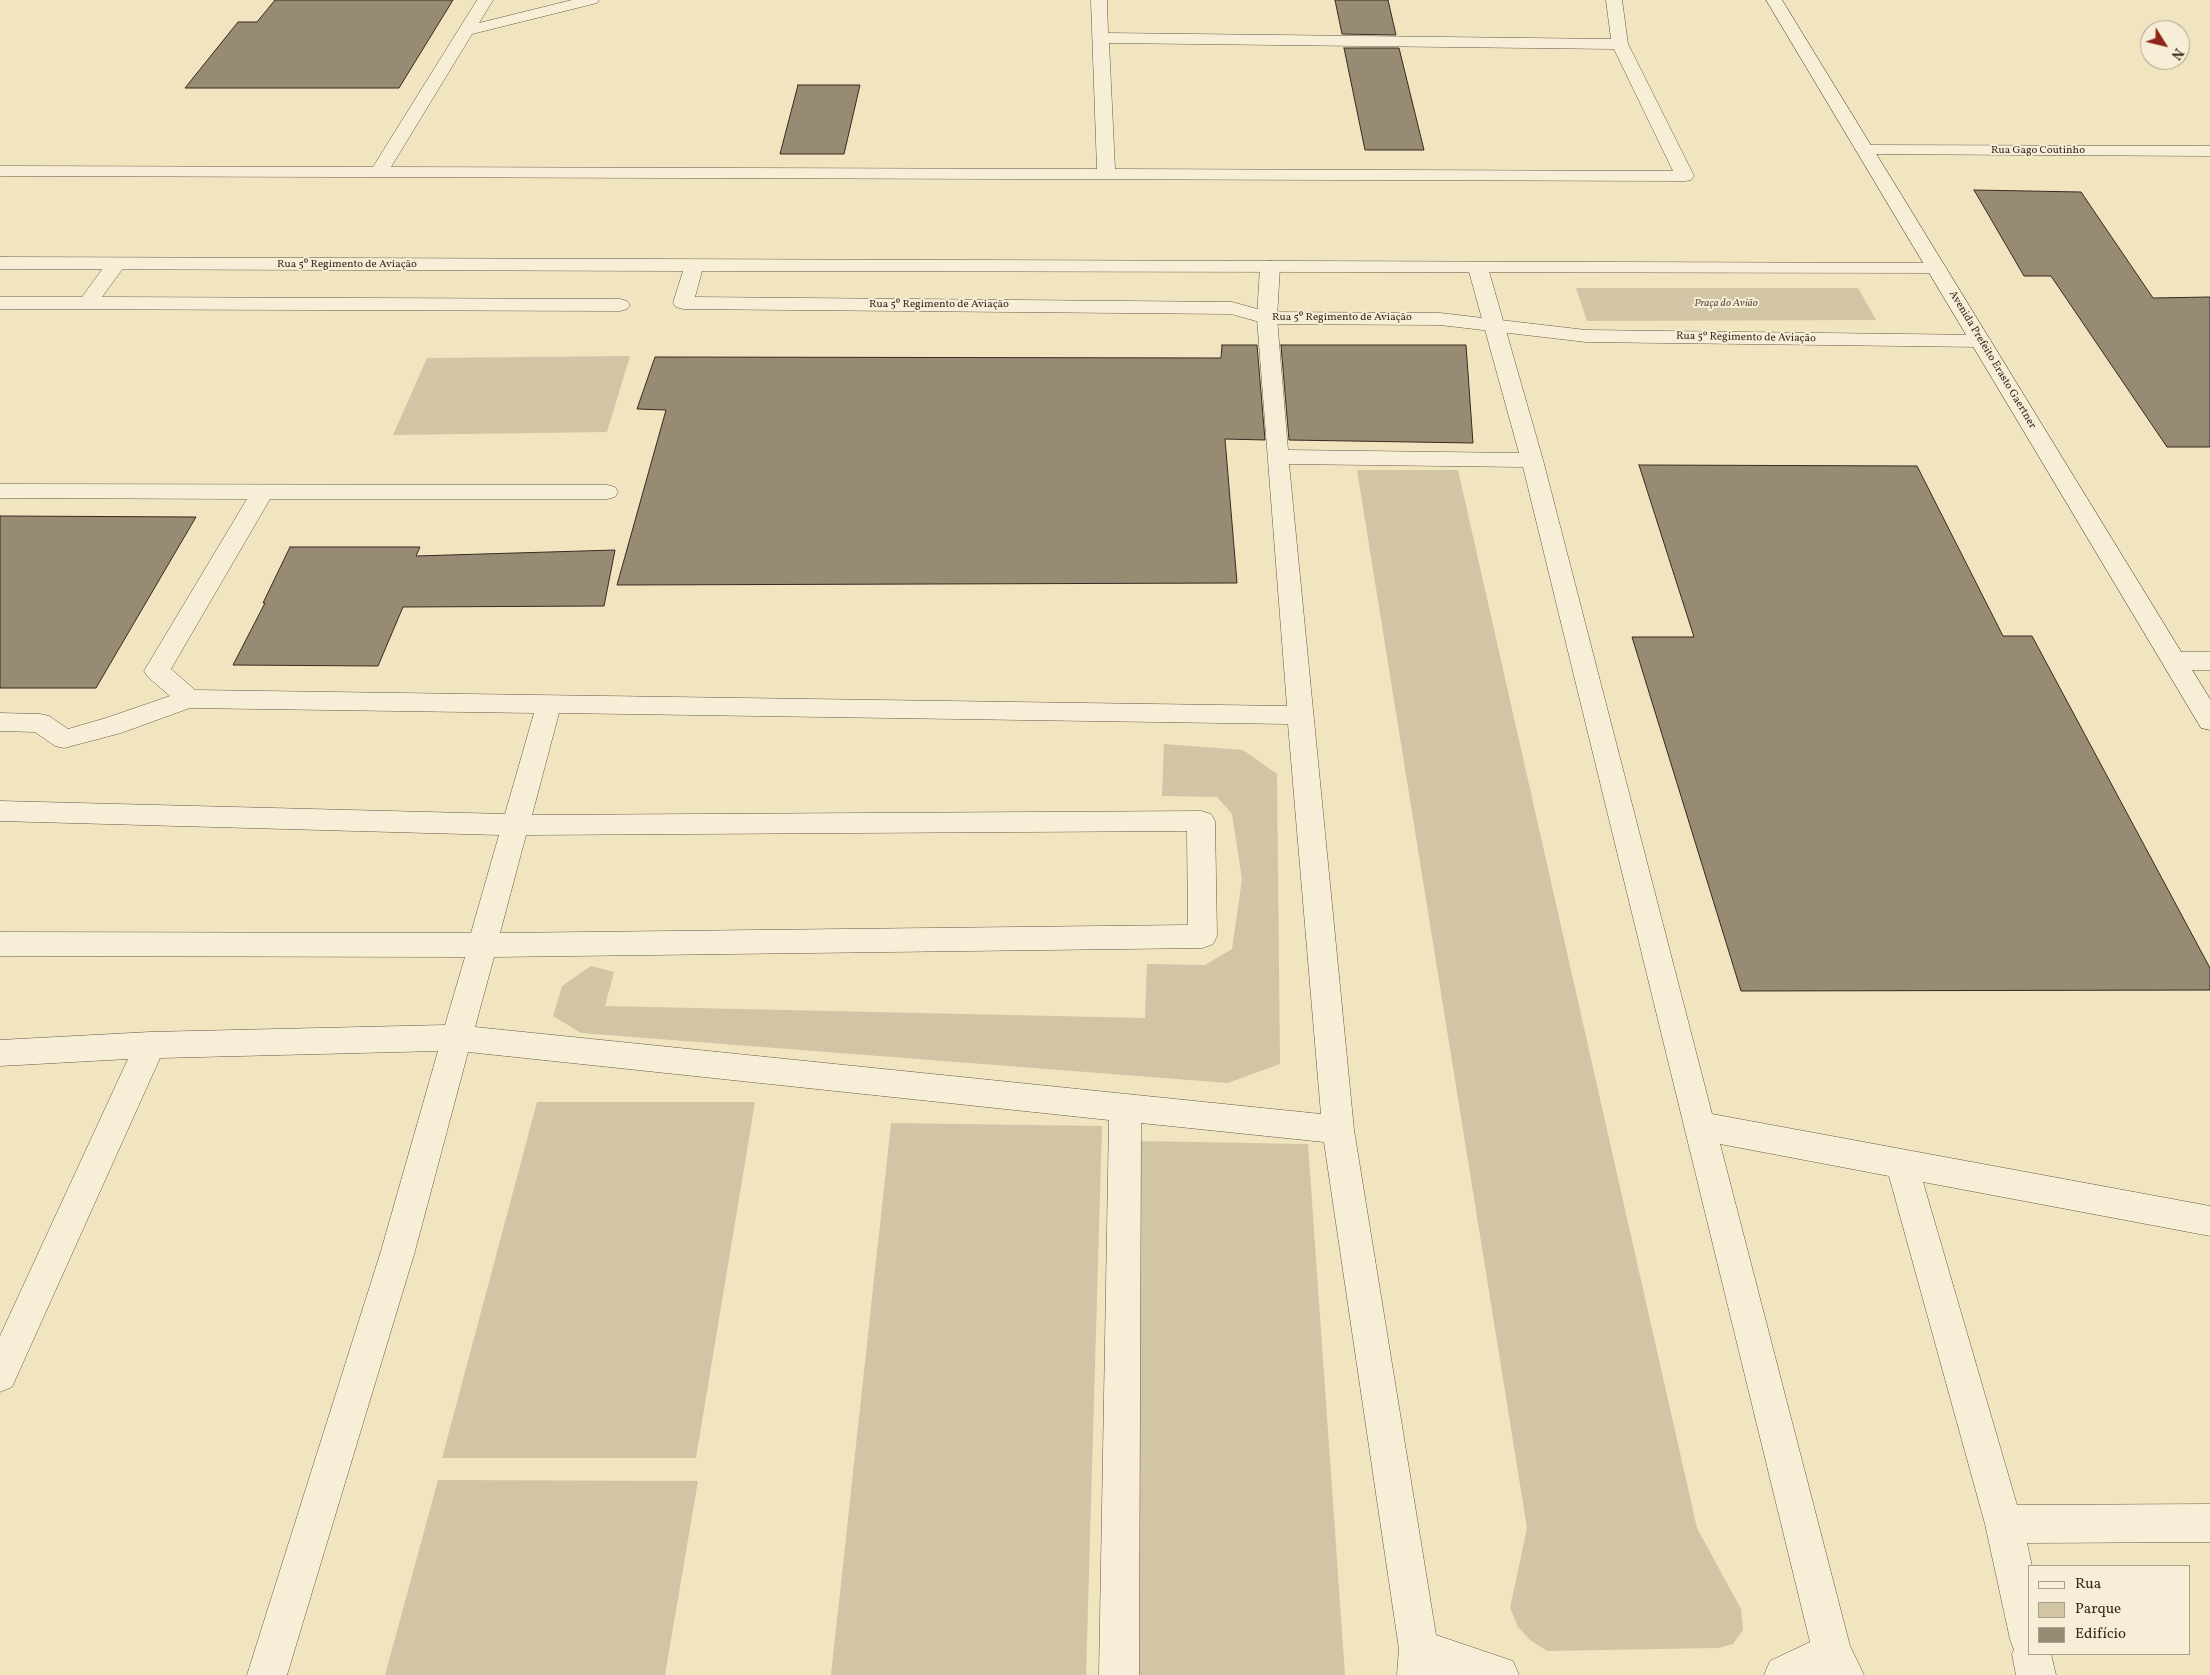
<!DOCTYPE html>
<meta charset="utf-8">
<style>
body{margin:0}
#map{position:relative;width:2210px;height:1675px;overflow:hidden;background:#f1e5c0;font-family:Vollkorn,serif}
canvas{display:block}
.legend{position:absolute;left:2028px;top:1565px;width:162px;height:90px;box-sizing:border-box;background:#f6eed6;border:1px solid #aa9f8e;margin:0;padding:6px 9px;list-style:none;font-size:15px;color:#382922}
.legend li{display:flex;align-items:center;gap:10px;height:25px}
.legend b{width:25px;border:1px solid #aa9f8e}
.north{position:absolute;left:2140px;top:20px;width:50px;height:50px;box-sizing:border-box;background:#f6eed6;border:1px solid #aa9f8e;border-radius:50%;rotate:126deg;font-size:14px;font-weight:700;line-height:20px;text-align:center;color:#382922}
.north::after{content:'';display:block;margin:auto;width:18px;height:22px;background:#8f2418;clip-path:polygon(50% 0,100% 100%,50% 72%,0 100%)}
</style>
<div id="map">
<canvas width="2210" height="1675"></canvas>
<ul class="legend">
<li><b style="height:6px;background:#f6eed6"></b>Rua</li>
<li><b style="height:14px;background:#d2c5a5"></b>Parque</li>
<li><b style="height:14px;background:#988b74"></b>Edifício</li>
</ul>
<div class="north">N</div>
</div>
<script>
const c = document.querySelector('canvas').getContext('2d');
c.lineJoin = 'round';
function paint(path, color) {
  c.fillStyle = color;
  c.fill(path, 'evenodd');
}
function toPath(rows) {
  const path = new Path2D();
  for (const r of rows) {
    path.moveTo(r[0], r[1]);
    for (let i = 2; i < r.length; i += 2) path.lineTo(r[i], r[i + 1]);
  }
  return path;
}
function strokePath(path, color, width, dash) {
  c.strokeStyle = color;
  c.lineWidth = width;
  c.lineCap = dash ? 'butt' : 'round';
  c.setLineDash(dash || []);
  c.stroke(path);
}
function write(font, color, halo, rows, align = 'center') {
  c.font = font + ' Vollkorn,serif';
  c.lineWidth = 4;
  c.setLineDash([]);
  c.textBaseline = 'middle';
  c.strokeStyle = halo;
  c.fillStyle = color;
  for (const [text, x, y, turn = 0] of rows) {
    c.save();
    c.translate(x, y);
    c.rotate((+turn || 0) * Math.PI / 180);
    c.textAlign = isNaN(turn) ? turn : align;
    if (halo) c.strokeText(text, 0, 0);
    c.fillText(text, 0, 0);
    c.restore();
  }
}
paint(toPath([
 [1576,288,1858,288,1876,320,1587,321],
 [630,356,607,432,393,435,427,358],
 [1458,470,1697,1528,1741,1609,1743,1630,1733,1644,1718,1648,1547,1651,1530,1640,1518,1627,1510,1608,1527,1528,1357,470],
 [1164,744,1243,750,1277,774,1280,1064,1228,1083,581,1033,553,1016,562,986,591,966,614,972,605,1006,1145,1018,1147,964,1205,965,1232,949,1242,879,1232,814,1217,797,1162,796],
 [537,1102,755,1102,696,1458,442,1458],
 [891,1123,1102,1126,1086,1675,831,1675],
 [1138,1141,1308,1144,1345,1675,1134,1675],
 [438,1480,698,1481,665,1675,385,1675]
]), '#d2c5a5');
const building = toPath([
 [275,0,453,0,399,88,185,88,238,22,257,22,275,0],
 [1335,0,1388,0,1396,35,1342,34,1335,0],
 [1344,48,1399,48,1424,150,1365,150,1344,48],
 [798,85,860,85,844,154,780,154,798,85],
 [1974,190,2081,192,2153,298,2210,297,2210,447,2167,447,2051,276,2024,276,1974,190],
 [1222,345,1257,345,1265,440,1225,439,1237,583,617,585,666,410,637,409,655,357,1221,358,1222,345],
 [1281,345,1466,345,1473,443,1289,440,1281,345],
 [1639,465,1917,466,2003,636,2032,636,2210,968,2210,990,1741,991,1632,637,1694,637,1639,465],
 [0,516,196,517,96,688,0,688,0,516],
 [290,547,420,547,416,556,615,550,604,606,403,607,378,666,233,665,265,603,263,603,290,547]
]);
paint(building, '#988b74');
strokePath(building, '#382922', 1);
const lane = toPath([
 [477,0,493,0,479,23,572,0,599,0,597,3,472,34,391,167,1097,169,1091,0,1107,0,1108,33,1611,39,1606,0,1622,0,1628,44,1694,176,1691,180,1685,181,0,176,0,166,373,167,477,0],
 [1109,43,1614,49,1673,171,1115,169,1109,43],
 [116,258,123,260,126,264,102,297,620,299,627,301,630,305,627,309,620,311,0,309,0,297,82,297,109,260,116,258],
 [1270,261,1277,263,1280,267,1277,318,1288,450,1519,453,1468,268,1471,264,1478,262,1485,264,1488,268,1543,460,1712,1114,2210,1206,2210,1236,1923,1182,2017,1505,2210,1504,2210,1542,2027,1543,2032,1566,2029,1566,2029,1654,2051,1654,2056,1675,2016,1675,2012,1654,2014,1650,2010,1639,1985,1524,1889,1176,1720,1144,1850,1646,1864,1675,1764,1675,1770,1661,1810,1642,1523,467,1289,464,1354,1130,1436,1635,1513,1661,1519,1675,1397,1675,1399,1649,1324,1142,1141,1123,1139,1675,1099,1675,1109,1120,468,1052,415,1251,287,1675,247,1675,381,1251,438,1051,160,1058,12,1387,0,1392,0,1336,128,1059,0,1066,0,1040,150,1032,445,1025,465,957,0,956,0,932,471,933,499,835,0,821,0,801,505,814,534,713,190,708,121,733,64,748,55,746,35,732,0,731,0,713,40,714,49,716,68,729,106,718,170,696,148,677,144,671,247,499,0,498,0,484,607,485,615,487,618,492,615,497,607,499,270,499,171,669,195,690,1287,706,1257,318,1260,267,1263,263,1270,261],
 [559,713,1288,724,1321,1114,475,1027,494,957,1203,948,1213,944,1217,936,1215,821,1211,814,1201,811,532,815,559,713],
 [1187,831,1188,925,500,933,526,835,1187,831]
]);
const street = toPath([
 [1865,145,2210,146,2210,156,1859,154,1856,150,1859,146,1865,145],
 [0,257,1937,263,1944,265,1947,269,1944,273,702,271,695,297,1232,302,1268,312,1440,313,1586,330,1981,335,1988,337,1991,341,1988,345,1981,347,1586,342,1440,325,1267,324,1231,314,683,309,676,307,673,303,683,271,0,269,0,257],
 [2174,652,2210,652,2210,670,2174,670,2165,667,2162,661,2165,655,2174,652]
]);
const secondary = toPath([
 [1766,0,1782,0,2210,699,2210,730,2201,728,1766,0]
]);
strokePath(lane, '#66584a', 1);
strokePath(street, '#66584a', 1);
strokePath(secondary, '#382922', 1);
paint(lane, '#f6eed6');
paint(street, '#f6eed6');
paint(secondary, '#f6eed6');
write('11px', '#382922', '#f6eed6', [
 ["Rua Gago Coutinho",2038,151],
 ["Rua 5º Regimento de Aviação",347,265],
 ["Rua 5º Regimento de Aviação",939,305],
 ["Rua 5º Regimento de Aviação",1342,318],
 ["Rua 5º Regimento de Aviação",1746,338,1],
 ["Avenida Prefeito Erasto Gaertner",1992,360,59]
]);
write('italic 11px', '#5e5043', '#f6eed6', [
 ["Praça do Avião",1726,304]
]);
</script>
